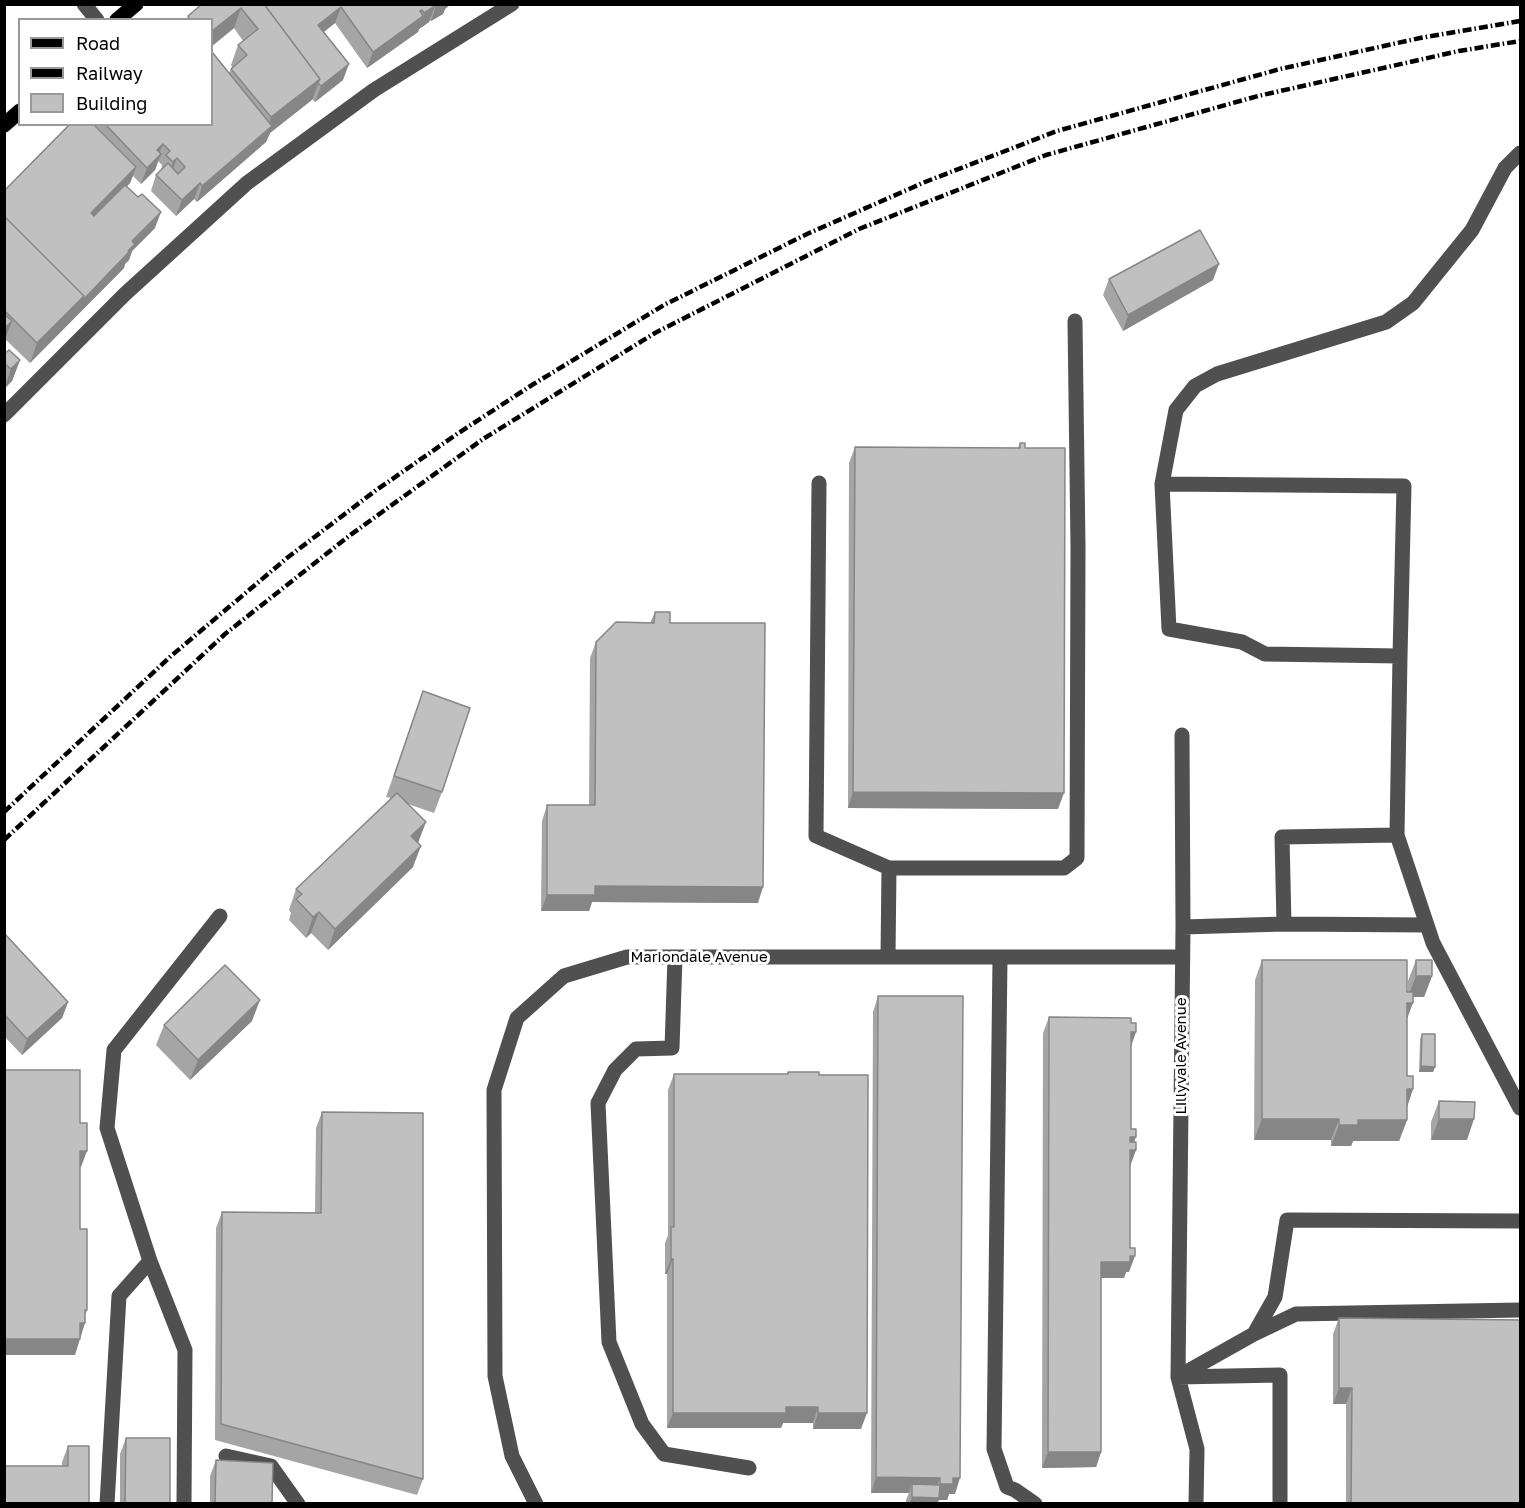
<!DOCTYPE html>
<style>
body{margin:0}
#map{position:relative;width:1525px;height:1508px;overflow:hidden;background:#fff;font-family:"Golos Text",sans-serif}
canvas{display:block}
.frame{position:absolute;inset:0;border:6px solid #000;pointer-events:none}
.legend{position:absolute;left:18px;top:18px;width:195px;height:108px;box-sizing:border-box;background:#fff;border:2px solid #999;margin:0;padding:8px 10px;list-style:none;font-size:18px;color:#000}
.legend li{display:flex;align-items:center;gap:12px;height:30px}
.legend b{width:30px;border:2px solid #999}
</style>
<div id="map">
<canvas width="1525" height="1508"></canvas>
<div class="frame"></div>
<ul class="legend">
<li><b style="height:8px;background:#000"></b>Road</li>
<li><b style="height:8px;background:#000"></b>Railway</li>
<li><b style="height:16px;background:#c0c0c0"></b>Building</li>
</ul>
</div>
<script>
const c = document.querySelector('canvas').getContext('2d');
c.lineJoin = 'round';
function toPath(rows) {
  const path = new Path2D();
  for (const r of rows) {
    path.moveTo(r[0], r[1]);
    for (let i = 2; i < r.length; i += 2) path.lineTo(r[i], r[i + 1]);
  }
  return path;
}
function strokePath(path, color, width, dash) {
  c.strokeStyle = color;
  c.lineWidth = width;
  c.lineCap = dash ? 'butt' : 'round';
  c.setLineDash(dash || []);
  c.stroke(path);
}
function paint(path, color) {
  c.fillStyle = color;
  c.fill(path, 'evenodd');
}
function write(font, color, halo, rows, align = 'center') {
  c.font = font + ' "Golos Text",sans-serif';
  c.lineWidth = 6;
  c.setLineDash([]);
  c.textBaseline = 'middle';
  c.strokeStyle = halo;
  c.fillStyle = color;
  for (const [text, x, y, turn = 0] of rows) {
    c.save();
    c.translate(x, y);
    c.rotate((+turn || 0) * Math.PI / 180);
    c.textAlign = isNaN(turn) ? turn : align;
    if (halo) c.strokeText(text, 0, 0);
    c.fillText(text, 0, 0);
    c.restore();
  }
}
const major = toPath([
 [117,20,136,4],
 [4,125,20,111]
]);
strokePath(major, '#dbdbdb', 16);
strokePath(toPath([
 [84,4,97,20],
 [4,415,125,294,247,183,374,90,512,4],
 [819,483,816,836,889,868,888,957],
 [1162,484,1404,486,1400,656],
 [1397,835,1433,943,1520,1108],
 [889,868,1064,868,1077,858,1078,547,1075,321],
 [1284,924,1427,925],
 [1183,927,1284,924,1282,837,1397,835,1400,656,1265,654,1242,642,1169,629,1162,484,1176,410,1195,386,1217,374,1386,322,1413,303,1472,230,1505,168,1520,153],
 [675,957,672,1048,636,1049,615,1070,598,1103,609,1342,642,1424,664,1454,749,1468],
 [1000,958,994,1449,1007,1487,1015,1490,1035,1504],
 [150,1261,185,1350,184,1504],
 [1254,1334,1275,1297,1287,1220,1520,1221],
 [1181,1375,1254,1334,1296,1314,1520,1310],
 [1178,1377,1183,927,1182,735],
 [226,1456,271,1466,298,1504],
 [107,1504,119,1296,150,1261,107,1128,114,1050,220,916],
 [536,1504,512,1456,495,1376,494,1090,517,1018,564,976,627,957,1181,957],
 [1196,1504,1197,1449,1178,1377,1280,1375,1280,1504]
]), '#505050', 15);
strokePath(major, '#000', 15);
strokePath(toPath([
 [4,812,171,656,287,558,375,491,457,434,532,385,664,305,807,234,925,182,1057,131,1280,69,1420,38,1520,21],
 [4,840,225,634,349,536,483,439,655,333,859,229,1046,155,1258,96,1459,51,1520,41]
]), '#000', 4.5, [9, 3, 1.5, 3]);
paint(toPath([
 [202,4,451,4,445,9,443,14,431,21,430,20,429,22,419,29,418,32,367,68,335,23,324,32,343,80,315,102,312,99,270,133,266,142,197,202,194,199,176,216,151,191,156,175,161,171,162,165,158,161,155,170,141,184,133,176,130,183,127,186,155,228,132,251,129,260,125,264,124,268,30,363,5,339,4,342,4,191,70,124,212,124,229,73,232,67,231,65,238,45,243,41,234,28,212,46,212,20,187,20,188,16],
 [1109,279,1213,280,1123,331,1103,295],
 [4,354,20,360,12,381,4,389],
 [1020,443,1025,448,1058,809,848,808,849,463,855,447,1018,448],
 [655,612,670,623,758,903,592,902,589,911,541,911,542,821,547,805,589,805,590,658,596,642,650,623],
 [416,711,442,792,434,813,408,804,418,843,413,867,328,950,311,933,306,938,289,920,291,913,289,910,296,889,391,798,386,797],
 [4,933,68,1002,62,1018,22,1055,4,1036],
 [1262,960,1407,992,1408,992,1408,981,1416,960,1432,976,1424,997,1413,997,1407,1018,1407,1076,1413,1089,1407,1106,1407,1120,1399,1141,1353,1141,1351,1146,1331,1146,1331,1140,1254,1140,1255,980],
 [878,996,955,1494,949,1494,947,1500,939,1500,937,1503,906,1503,906,1500,909,1493,871,1493,873,1012],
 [1049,1017,1131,1023,1136,1032,1131,1047,1131,1129,1136,1150,1130,1166,1129,1272,1126,1272,1124,1278,1101,1278,1101,1452,1096,1467,1042,1468,1043,1033],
 [252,1021,190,1080,156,1045,164,1025],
 [1422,1034,1435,1067,1433,1072,1419,1072,1420,1039],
 [788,1072,861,1429,813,1429,813,1423,783,1423,781,1428,667,1428,667,1274,665,1274,665,1243,668,1235,668,1090,674,1074,787,1074],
 [1439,1101,1467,1140,1431,1140,1431,1122],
 [322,1112,423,1479,417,1495,215,1440,216,1228,222,1212,315,1213,316,1128],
 [1339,1318,1521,1503,1346,1503,1346,1404,1333,1404,1333,1334],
 [126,1438,170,1503,120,1503,120,1454],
 [68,1446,89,1503,62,1466,62,1462],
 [216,1460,272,1503,210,1503,210,1476]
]), '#a5a5a5');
paint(toPath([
 [438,4,451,4,445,9,443,14,431,21,436,5],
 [435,6,429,22,419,29,418,32,367,68,373,52,422,10,419,20,423,17,424,13],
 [341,7,335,23,312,41,318,25],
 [241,8,234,28,212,46,212,31],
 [349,64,343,80,315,102,321,86],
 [320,79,312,100,270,133,266,142,197,202,202,186,266,132,271,117],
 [163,144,158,157,161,154,155,170,141,184,147,168,157,150],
 [177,158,171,174,167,178,173,162],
 [136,167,130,183,85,229,91,213],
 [200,183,194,199,176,216,182,200],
 [161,212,155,228,132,251,129,260,125,264,124,268,30,363,37,343,132,241],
 [1219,264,1213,280,1123,331,1128,315],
 [12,321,4,342,4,329],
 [20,360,12,381,4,389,11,369],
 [853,792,1064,793,1058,809,848,808],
 [426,822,418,843,403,857,411,836],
 [421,846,413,867,328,950,335,929],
 [595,886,763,887,758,903,592,902,589,911,541,911,547,895],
 [319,912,311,933,306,938,313,917],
 [1416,976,1432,976,1424,997,1408,997],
 [260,1000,252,1021,190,1080,198,1060],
 [68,1002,62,1018,22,1055,27,1039],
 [1407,1003,1413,1003,1405,1024],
 [1131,1032,1136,1032,1130,1047],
 [1421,1066,1435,1067,1433,1072,1419,1072],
 [1407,1089,1413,1089,1406,1110],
 [1262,1119,1339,1119,1331,1140,1254,1140],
 [1439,1119,1474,1119,1467,1140,1431,1140],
 [1358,1120,1407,1120,1399,1141,1353,1141,1351,1146,1331,1146,1339,1125],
 [1130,1137,1136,1137,1131,1150,1136,1150,1130,1166],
 [80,1151,87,1151,81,1167,74,1167],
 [1130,1256,1135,1256,1129,1272,1126,1272,1124,1278,1096,1278,1101,1262],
 [671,1259,673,1259,667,1274,665,1274],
 [85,1310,87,1310,82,1323,85,1323,75,1355,4,1355,4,1339],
 [1339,1388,1352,1388,1346,1404,1333,1404],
 [786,1407,818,1407,813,1423,783,1423,781,1428,667,1428,673,1413],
 [818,1413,867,1413,861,1429,813,1429],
 [1048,1452,1101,1452,1096,1467,1042,1468],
 [876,1477,940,1478,934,1494,912,1484,909,1493,871,1493],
 [953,1478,960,1478,955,1494,949,1494,947,1500,939,1500,937,1503,910,1503,912,1497,935,1498,940,1484]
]), '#868686');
const building = toPath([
 [202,4,264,4,320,79,271,117,231,69,247,55,238,45,258,29,241,8,212,31,212,20,190,20,188,16,202,4],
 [264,4,434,4,435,6,424,13,422,10,420,11,423,16,373,52,341,7,318,25,349,64,321,86,318,83,320,79,264,4],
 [212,52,272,126,202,186,200,183,182,200,156,175,168,163,178,174,185,167,177,158,173,162,166,155,170,151,163,144,157,150,161,154,147,168,105,124,212,124,212,52],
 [70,124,93,124,136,167,91,213,94,216,125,185,138,197,142,194,161,212,132,241,135,244,128,251,129,252,82,301,84,296,4,216,4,191,70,124],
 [4,216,84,296,37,343,4,310,4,216],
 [1200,230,1219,264,1128,315,1109,279,1200,230],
 [4,314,12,321,4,329,4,314],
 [9,350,20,360,11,369,4,363,4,354,9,350],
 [1020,443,1025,443,1025,448,1065,448,1064,793,853,792,855,447,1020,448,1020,443],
 [655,612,670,612,670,623,765,623,763,887,595,886,595,895,547,895,547,805,595,805,596,642,616,622,654,623,655,612],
 [423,691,470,708,442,792,394,776,423,691],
 [397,793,426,822,411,836,421,846,335,929,319,912,313,917,296,899,302,894,296,889,397,793],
 [4,933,68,1002,27,1039,4,1014,4,933],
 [1262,960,1407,960,1407,992,1413,992,1413,1003,1407,1003,1407,1076,1413,1076,1413,1089,1407,1089,1407,1120,1358,1120,1358,1125,1339,1125,1339,1119,1262,1119,1262,960],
 [1416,960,1432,960,1432,976,1416,976,1416,960],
 [225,965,260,1000,198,1060,164,1025,225,965],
 [878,996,963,996,960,1478,953,1478,953,1484,940,1484,940,1478,876,1477,878,996],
 [1049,1017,1131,1018,1131,1023,1136,1023,1136,1032,1131,1032,1131,1129,1136,1129,1136,1137,1130,1137,1130,1142,1136,1142,1136,1150,1130,1150,1130,1248,1135,1248,1135,1256,1130,1256,1130,1262,1101,1262,1101,1452,1048,1452,1049,1017],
 [1422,1034,1435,1034,1435,1067,1421,1066,1422,1034],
 [4,1070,80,1070,80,1123,87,1123,87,1151,80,1151,80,1229,87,1229,87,1310,85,1310,85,1323,80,1323,80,1339,4,1339,4,1070],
 [788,1072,819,1072,819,1075,868,1075,867,1413,818,1413,818,1407,786,1407,786,1413,673,1413,673,1259,671,1259,671,1227,674,1227,674,1074,788,1074,788,1072],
 [1439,1101,1475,1102,1474,1119,1439,1119,1439,1101],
 [322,1112,423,1113,423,1479,221,1424,222,1212,321,1213,322,1112],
 [1339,1318,1521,1320,1521,1503,1351,1503,1352,1388,1339,1388,1339,1318],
 [126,1438,170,1438,170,1503,125,1503,126,1438],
 [68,1446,89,1446,89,1503,4,1503,4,1466,68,1466,68,1446],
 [216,1460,273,1463,272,1503,215,1503,216,1460],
 [912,1484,940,1485,939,1498,912,1497,912,1484]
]);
paint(building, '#c0c0c0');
strokePath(building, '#868686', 1.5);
write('15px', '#000', '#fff', [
 ["Mariondale Avenue",699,957],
 ["Lillyvale Avenue",1181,1056,-90]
]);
</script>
